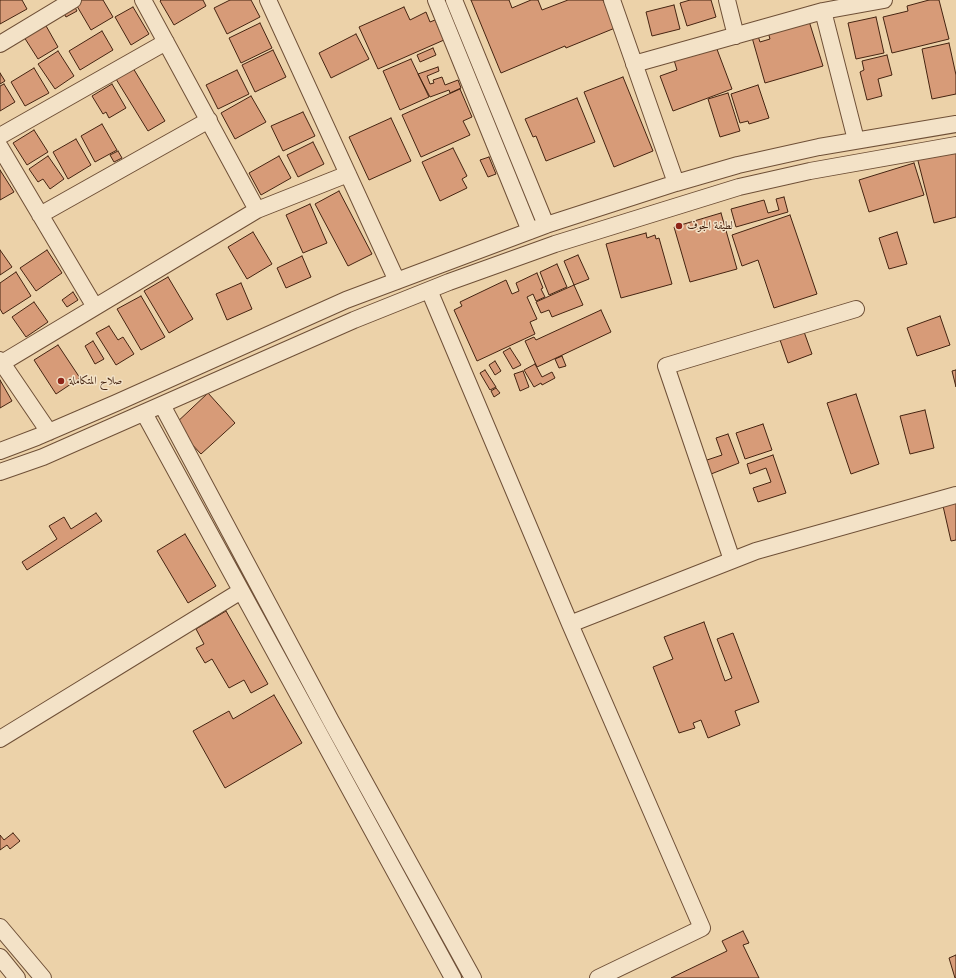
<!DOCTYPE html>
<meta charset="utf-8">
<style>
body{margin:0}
canvas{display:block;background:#ecd2a9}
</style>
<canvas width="956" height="978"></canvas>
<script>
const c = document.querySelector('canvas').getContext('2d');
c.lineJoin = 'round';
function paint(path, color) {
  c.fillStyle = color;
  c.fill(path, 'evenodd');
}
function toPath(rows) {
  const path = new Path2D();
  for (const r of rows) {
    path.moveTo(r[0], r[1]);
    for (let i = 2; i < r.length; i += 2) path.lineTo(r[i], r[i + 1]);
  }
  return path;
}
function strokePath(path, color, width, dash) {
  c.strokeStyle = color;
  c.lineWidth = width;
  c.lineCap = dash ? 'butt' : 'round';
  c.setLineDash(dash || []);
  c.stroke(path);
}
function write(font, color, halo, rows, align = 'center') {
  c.font = font + ' "Old Standard TT",Amiri,serif';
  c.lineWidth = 3;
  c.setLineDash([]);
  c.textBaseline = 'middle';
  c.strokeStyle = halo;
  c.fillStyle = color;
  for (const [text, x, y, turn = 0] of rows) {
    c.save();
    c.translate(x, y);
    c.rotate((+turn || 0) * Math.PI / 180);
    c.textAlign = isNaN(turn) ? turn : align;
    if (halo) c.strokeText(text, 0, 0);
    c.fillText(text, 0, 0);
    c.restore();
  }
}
const building = toPath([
 [0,0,22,0,27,9,0,24,0,0],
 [76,0,103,0,113,17,91,30,74,1,76,0],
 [161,0,203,0,206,6,174,25,160,1,161,0],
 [230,0,251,0,260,17,227,34,214,8,230,0],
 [471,0,509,0,512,8,531,0,538,0,542,10,568,0,603,0,615,28,566,48,565,46,501,73,471,0],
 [690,0,711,0,716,17,687,26,680,3,690,0],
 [929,0,939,0,949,39,892,53,883,17,908,11,907,6,929,0],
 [73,4,77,11,66,17,62,10,73,4],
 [674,5,680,29,652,36,646,12,674,5],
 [133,7,149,34,131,45,115,17,133,7],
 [404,7,410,20,426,12,430,22,435,20,444,40,378,69,359,27,404,7],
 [876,17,884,53,856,59,848,23,876,17],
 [809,21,823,66,765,83,751,34,757,33,760,42,770,39,768,32,809,21],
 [260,23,272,48,241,63,229,38,260,23],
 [45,24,58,47,38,59,24,37,45,24],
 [102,31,113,50,80,70,69,51,102,31],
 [356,34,369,59,331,78,319,53,356,34],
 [949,43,956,75,956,94,932,99,922,49,949,43],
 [715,44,732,89,673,111,660,76,677,70,674,60,715,44],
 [433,48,436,55,420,62,417,55,433,48],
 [273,50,286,77,255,92,242,65,273,50],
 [58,51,74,76,55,89,38,64,58,51],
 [887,55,892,75,878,79,882,96,867,100,860,72,864,70,862,61,887,55],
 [411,59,429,97,400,110,383,71,411,59],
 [438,67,439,71,427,76,430,84,434,83,433,80,442,77,445,85,458,80,461,88,450,93,449,90,430,97,418,74,438,67],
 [34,68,49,93,25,106,11,82,34,68],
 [133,68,165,121,148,131,116,79,133,68],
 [237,70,249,94,218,109,206,85,237,70],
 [0,73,5,81,0,84,0,73],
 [623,77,653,151,614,167,584,92,623,77],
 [4,84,15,102,0,111,0,86,4,84],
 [112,84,126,108,109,118,106,112,103,114,92,96,112,84],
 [758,85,769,118,749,124,748,121,740,123,731,94,758,85],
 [460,89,472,117,463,121,470,135,421,157,402,115,460,89],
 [728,93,740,131,720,137,708,99,728,93],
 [251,96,266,122,235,139,221,113,251,96],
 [577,98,595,142,546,161,536,136,533,137,525,119,577,98],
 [303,112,315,136,283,151,271,126,303,112],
 [391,118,411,161,369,180,349,137,391,118],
 [102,124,117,150,95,162,81,136,102,124],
 [34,130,48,152,27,165,13,143,34,130],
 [76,139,91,165,68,179,53,152,76,139],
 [313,142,324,164,298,177,287,155,313,142],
 [956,147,956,217,934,223,917,157,956,147],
 [453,148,467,176,462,179,467,188,440,201,422,162,453,148],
 [118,151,122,158,114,162,110,155,118,151],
 [48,156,64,179,50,189,43,179,38,182,29,169,48,156],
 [279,156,291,178,261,195,249,173,279,156],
 [489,157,496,174,488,177,480,160,489,157],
 [914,163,924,195,869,212,859,180,914,163],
 [0,170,14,192,0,200,0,170],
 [339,191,372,254,348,266,315,204,339,191],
 [784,197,788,212,736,227,731,209,764,200,768,213,779,210,776,199,784,197],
 [310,204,327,243,303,253,286,215,310,204],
 [721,213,737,269,690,282,674,227,721,213],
 [790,215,817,294,774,308,758,260,742,266,732,235,790,215],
 [253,232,272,264,247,279,228,247,253,232],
 [897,232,907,264,889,269,879,238,897,232],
 [646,233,647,238,655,235,656,239,659,238,672,284,621,298,606,244,646,233],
 [0,250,12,267,0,275,0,250],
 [47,250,62,273,36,291,20,268,47,250],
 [578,255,589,279,574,285,564,261,578,255],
 [302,256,311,277,286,288,277,268,302,256],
 [557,264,567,287,549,295,540,272,557,264],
 [16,272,31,296,3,314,0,309,0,283,16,272],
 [537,273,543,288,541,289,545,297,536,301,533,294,527,297,537,319,530,322,535,334,477,361,454,310,462,306,460,302,506,280,512,294,519,291,516,283,537,273],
 [168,277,193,319,169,333,144,291,168,277],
 [241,283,252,309,227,320,216,294,241,283],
 [574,285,583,305,552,317,549,310,541,313,536,302,574,285],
 [73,292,78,300,67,307,62,300,73,292],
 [141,296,165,337,141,350,117,309,141,296],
 [34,302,48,322,26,337,12,317,34,302],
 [601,310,611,332,537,367,525,341,534,337,536,340,601,310],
 [940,316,950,345,917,356,907,328,940,316],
 [109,326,118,340,123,337,134,354,116,365,96,333,109,326],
 [803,329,812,354,788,363,779,337,803,329],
 [93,341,104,359,95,364,85,346,93,341],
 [58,345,80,378,56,394,34,360,58,345],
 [510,348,521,365,513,369,503,352,510,348],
 [562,356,566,366,559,368,555,359,562,356],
 [495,361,501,371,495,375,489,365,495,361],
 [535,364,542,377,552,372,555,378,542,385,541,383,534,387,524,370,535,364],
 [485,370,496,387,490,390,480,373,485,370],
 [956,370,956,387,952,371,956,370],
 [523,371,529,387,520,391,514,374,523,371],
 [0,380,12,401,0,408,0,380],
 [496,388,500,393,494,397,491,391,496,388],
 [208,393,235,423,201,454,174,425,208,393],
 [856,394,879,464,851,474,827,403,856,394],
 [925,410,934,448,910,454,900,416,925,410],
 [763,424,772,450,745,459,736,433,763,424],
 [728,434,739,463,706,476,701,462,722,455,716,438,728,434],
 [773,455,786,493,758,502,753,488,771,482,766,468,750,474,747,464,773,455],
 [956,503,956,540,951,541,943,506,956,503],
 [96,513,102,521,27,570,22,562,57,539,49,526,64,517,71,529,96,513],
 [185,534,216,586,188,603,157,551,185,534],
 [226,611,268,684,251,693,244,680,229,688,212,659,205,663,196,648,204,644,196,629,226,611],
 [704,622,725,681,732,678,717,639,733,633,759,702,735,711,740,725,708,738,701,720,693,723,695,728,679,733,653,667,673,659,664,637,704,622],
 [274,695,302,743,225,788,193,731,229,711,233,719,274,695],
 [13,833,20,841,10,849,7,845,0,850,0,835,4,840,13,833],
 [743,931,749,943,743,945,759,978,671,978,727,951,722,941,743,931],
 [956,955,956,978,955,978,949,958,956,955]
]);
paint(building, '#d79b78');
strokePath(building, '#452411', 1);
const minor = toPath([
 [143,0,257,210],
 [268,0,397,281],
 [436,0,530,231],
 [454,0,546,225],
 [612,0,676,183],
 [727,0,736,36],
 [823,11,856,140],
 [0,44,73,0],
 [634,64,823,11,884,0],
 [0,136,166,42],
 [0,147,95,307],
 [40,215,209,120],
 [429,290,570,624,702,928,598,978],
 [0,360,49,432],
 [2,363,257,210,348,174],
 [162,405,331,721,473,978],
 [144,413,453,978],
 [0,451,37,437,116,403,346,300,546,225,676,183,738,165,819,147,956,124],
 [0,472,43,457,354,320,449,282,555,244,739,187,810,171,956,145],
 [732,560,666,366,856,309],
 [570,624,756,551,956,495],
 [0,739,241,591],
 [0,927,43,978],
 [0,957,17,978]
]);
strokePath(minor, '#6f5037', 18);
strokePath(minor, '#f3e2c7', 16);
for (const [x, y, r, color] of [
 [679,226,4,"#8f2418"],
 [61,381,4,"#8f2418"]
]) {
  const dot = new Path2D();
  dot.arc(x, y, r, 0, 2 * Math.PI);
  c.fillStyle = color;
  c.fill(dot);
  strokePath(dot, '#f3e2c7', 1.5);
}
write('11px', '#452411', '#f3e2c7', [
 ["لطيفة الجوف",687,226],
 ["صلاح المتكاملة",69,381]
], 'left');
</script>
